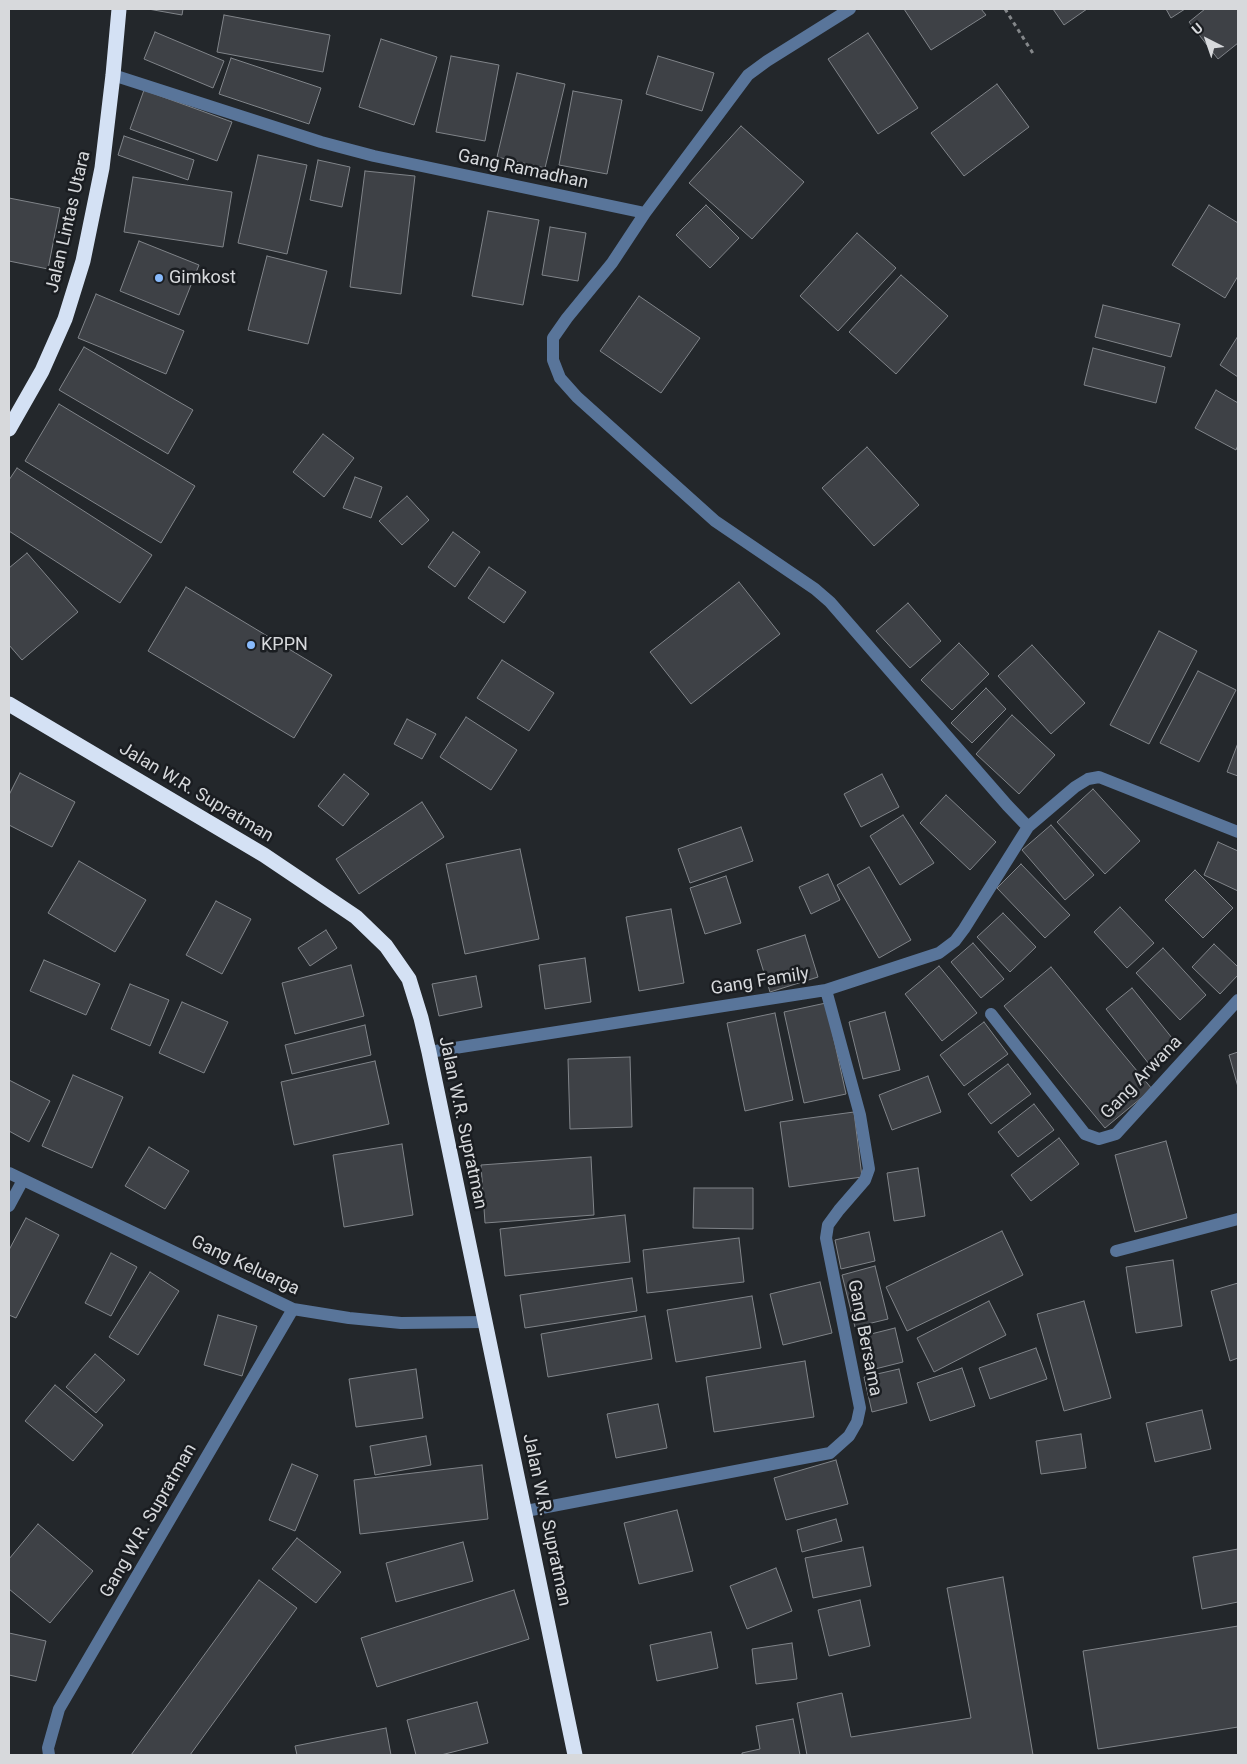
<!DOCTYPE html>
<style>
body{margin:0}
#map{position:relative;width:1247px;height:1764px;overflow:hidden;background:#23272b;font-family:Roboto,sans-serif}
canvas{display:block}
.frame{position:absolute;inset:0;border:10px solid #d7d9dc;pointer-events:none}
.north{position:absolute;left:1182px;top:15px;width:50px;height:50px;-webkit-text-stroke:4px #1a1d21;paint-order:stroke;rotate:319deg;font-size:14px;font-weight:700;line-height:20px;text-align:center;color:#d7d9dc}
.north::after{content:'';display:block;margin:auto;width:18px;height:22px;background:#d7d9dc;clip-path:polygon(50% 0,100% 100%,50% 72%,0 100%)}
</style>
<div id="map">
<canvas width="1247" height="1764"></canvas>
<div class="frame"></div>
<div class="north">U</div>
</div>
<script>
const c = document.querySelector('canvas').getContext('2d');
c.lineJoin = 'round';
function paint(path, color) {
  c.fillStyle = color;
  c.fill(path, 'evenodd');
}
function toPath(rows) {
  const path = new Path2D();
  for (const r of rows) {
    path.moveTo(r[0], r[1]);
    for (let i = 2; i < r.length; i += 2) path.lineTo(r[i], r[i + 1]);
  }
  return path;
}
function strokePath(path, color, width, dash) {
  c.strokeStyle = color;
  c.lineWidth = width;
  c.lineCap = dash ? 'butt' : 'round';
  c.setLineDash(dash || []);
  c.stroke(path);
}
function write(font, color, halo, rows, align = 'center') {
  c.font = font + ' Roboto,sans-serif';
  c.lineWidth = 5;
  c.setLineDash([]);
  c.textBaseline = 'middle';
  c.strokeStyle = halo;
  c.fillStyle = color;
  for (const [text, x, y, turn = 0] of rows) {
    c.save();
    c.translate(x, y);
    c.rotate((+turn || 0) * Math.PI / 180);
    c.textAlign = isNaN(turn) ? turn : align;
    if (halo) c.strokeText(text, 0, 0);
    c.fillText(text, 0, 0);
    c.restore();
  }
}
const building = toPath([
 [148,9,183,9,182,15,148,9],
 [904,9,981,9,986,15,931,50,904,9],
 [1053,9,1087,9,1064,25,1053,9],
 [1166,9,1185,9,1171,18,1166,9],
 [1205,9,1238,9,1238,43,1218,59,1189,22,1205,9],
 [224,15,330,35,323,72,217,52,224,15],
 [155,32,224,61,213,88,144,59,155,32],
 [868,33,918,108,878,134,828,59,868,33],
 [381,39,437,57,414,125,359,107,381,39],
 [451,56,499,65,485,141,436,132,451,56],
 [658,56,714,73,702,111,646,94,658,56],
 [231,58,321,88,309,124,219,94,231,58],
 [517,73,565,84,545,168,497,157,517,73],
 [997,84,1029,127,964,176,931,133,997,84],
 [144,90,232,122,217,161,130,129,144,90],
 [573,91,622,100,607,174,559,165,573,91],
 [741,126,804,182,752,239,689,183,741,126],
 [124,136,194,160,188,180,118,155,124,136],
 [258,155,307,165,287,254,238,243,258,155],
 [318,160,350,167,342,207,310,200,318,160],
 [365,171,415,176,401,294,350,287,365,171],
 [133,177,232,192,223,247,124,232,133,177],
 [9,198,60,208,48,269,9,261,9,198],
 [706,205,739,238,710,268,676,235,706,205],
 [1209,205,1238,223,1238,276,1225,298,1172,265,1209,205],
 [488,211,539,220,523,305,472,296,488,211],
 [550,227,586,233,578,281,542,275,550,227],
 [857,233,896,268,838,331,800,296,857,233],
 [139,241,199,265,179,315,120,291,139,241],
 [267,256,327,271,308,344,248,330,267,256],
 [901,275,948,316,896,374,849,332,901,275],
 [96,294,184,331,166,374,78,338,96,294],
 [639,296,700,338,661,393,600,351,639,296],
 [1103,305,1180,324,1171,357,1095,337,1103,305],
 [1238,336,1238,377,1220,365,1238,336],
 [84,347,193,410,168,454,59,390,84,347],
 [1093,348,1165,367,1156,403,1084,385,1093,348],
 [1216,390,1238,403,1238,445,1236,450,1195,428,1216,390],
 [59,404,195,486,161,543,25,461,59,404],
 [323,434,354,458,324,497,293,472,323,434],
 [867,447,919,505,874,546,822,488,867,447],
 [17,468,152,555,120,603,9,531,9,480,17,468],
 [355,477,382,487,371,518,343,508,355,477],
 [407,496,429,520,402,545,379,521,407,496],
 [453,532,480,552,455,587,428,567,453,532],
 [27,553,78,612,22,660,9,645,9,568,27,553],
 [489,567,526,592,504,623,468,598,489,567],
 [739,582,780,634,691,704,650,652,739,582],
 [186,587,332,675,294,738,148,651,186,587],
 [908,603,941,641,910,668,876,631,908,603],
 [1159,631,1197,651,1149,744,1110,725,1159,631],
 [959,643,989,674,952,710,921,680,959,643],
 [1032,645,1085,703,1051,734,998,676,1032,645],
 [502,660,554,693,529,731,477,698,502,660],
 [1198,671,1236,690,1199,762,1160,743,1198,671],
 [986,688,1006,709,972,743,951,723,986,688],
 [1012,715,1055,755,1019,794,976,754,1012,715],
 [466,717,517,750,491,790,440,757,466,717],
 [407,719,436,734,422,759,394,744,407,719],
 [1238,743,1238,776,1227,772,1238,743],
 [20,773,75,802,52,847,9,825,9,795,20,773],
 [344,774,369,794,343,826,318,806,344,774],
 [882,774,899,807,861,827,844,794,882,774],
 [1093,789,1140,841,1105,874,1057,822,1093,789],
 [946,795,996,842,970,870,920,823,946,795],
 [422,802,444,837,359,894,336,859,422,802],
 [903,815,934,863,900,885,870,836,903,815],
 [1051,825,1094,875,1065,900,1022,850,1051,825],
 [741,827,753,861,690,883,678,849,741,827],
 [1218,842,1238,851,1238,891,1204,875,1218,842],
 [520,849,539,939,465,954,446,864,520,849],
 [79,861,146,900,115,952,48,913,79,861],
 [1021,864,1070,915,1045,938,997,888,1021,864],
 [869,867,911,940,879,958,837,885,869,867],
 [1195,870,1233,908,1203,938,1165,900,1195,870],
 [828,874,840,900,811,914,799,887,828,874],
 [726,876,741,923,705,934,690,888,726,876],
 [216,901,251,919,222,974,186,955,216,901],
 [1120,907,1154,943,1127,968,1094,932,1120,907],
 [671,909,684,983,639,991,626,917,671,909],
 [1003,913,1036,947,1010,972,977,937,1003,913],
 [326,930,337,948,310,966,298,948,326,930],
 [805,935,818,977,770,992,757,950,805,935],
 [973,943,1004,979,981,998,951,962,973,943],
 [1214,944,1238,967,1238,975,1220,994,1192,967,1214,944],
 [1163,948,1206,995,1180,1020,1136,973,1163,948],
 [585,958,591,1002,545,1009,539,965,585,958],
 [44,960,100,984,86,1015,30,991,44,960],
 [351,965,364,1016,295,1034,282,983,351,965],
 [939,966,977,1013,942,1041,905,994,939,966],
 [1051,967,1152,1089,1105,1128,1004,1006,1051,967],
 [476,976,482,1007,439,1016,432,984,476,976],
 [130,984,169,1000,150,1046,111,1029,130,984],
 [1132,988,1176,1043,1149,1064,1106,1009,1132,988],
 [182,1002,228,1022,204,1073,159,1053,182,1002],
 [826,1003,846,1094,804,1103,784,1012,826,1003],
 [885,1012,900,1070,863,1079,849,1022,885,1012],
 [775,1013,793,1100,745,1111,727,1023,775,1013],
 [984,1022,1008,1054,964,1086,940,1055,984,1022],
 [365,1025,371,1055,292,1074,285,1045,365,1025],
 [1238,1052,1238,1087,1229,1055,1238,1052],
 [630,1057,632,1127,570,1129,568,1059,630,1057],
 [375,1061,389,1124,294,1145,281,1082,375,1061],
 [1008,1064,1031,1094,991,1124,968,1094,1008,1064],
 [73,1075,123,1097,92,1168,42,1146,73,1075],
 [928,1076,941,1112,892,1130,879,1095,928,1076],
 [9,1080,50,1101,29,1142,9,1131,9,1080],
 [1034,1104,1054,1130,1018,1157,998,1132,1034,1104],
 [854,1112,862,1177,789,1187,780,1122,854,1112],
 [1059,1138,1079,1164,1031,1201,1011,1175,1059,1138],
 [1166,1141,1187,1218,1135,1232,1115,1155,1166,1141],
 [402,1144,413,1215,344,1227,333,1155,402,1144],
 [149,1147,189,1171,165,1209,125,1186,149,1147],
 [591,1157,594,1215,485,1223,481,1165,591,1157],
 [918,1168,925,1216,894,1221,887,1173,918,1168],
 [694,1188,753,1188,753,1229,693,1228,694,1188],
 [625,1215,630,1262,505,1276,500,1229,625,1215],
 [26,1218,59,1235,16,1318,9,1315,9,1250,26,1218],
 [1002,1231,1023,1275,907,1331,886,1287,1002,1231],
 [869,1232,875,1261,841,1269,835,1240,869,1232],
 [739,1238,744,1282,647,1293,643,1250,739,1238],
 [111,1253,137,1267,111,1316,85,1303,111,1253],
 [1173,1260,1182,1326,1136,1333,1126,1267,1173,1260],
 [875,1266,888,1319,855,1327,842,1275,875,1266],
 [150,1272,179,1291,138,1355,109,1337,150,1272],
 [632,1278,637,1311,525,1328,520,1295,632,1278],
 [820,1282,832,1333,783,1345,770,1294,820,1282],
 [1238,1283,1238,1358,1230,1361,1211,1291,1238,1283],
 [752,1296,761,1348,676,1362,667,1310,752,1296],
 [989,1301,1006,1335,934,1372,917,1338,989,1301],
 [1084,1301,1111,1398,1064,1411,1037,1314,1084,1301],
 [218,1315,257,1326,242,1376,204,1365,218,1315],
 [645,1316,652,1359,548,1377,541,1334,645,1316],
 [895,1328,903,1362,871,1370,863,1336,895,1328],
 [1036,1348,1047,1379,990,1399,979,1368,1036,1348],
 [95,1354,125,1380,96,1413,66,1387,95,1354],
 [805,1361,814,1417,714,1432,706,1377,805,1361],
 [962,1368,975,1406,930,1421,917,1383,962,1368],
 [416,1369,423,1418,356,1427,349,1379,416,1369],
 [899,1369,907,1403,872,1412,864,1377,899,1369],
 [55,1385,103,1425,73,1461,25,1421,55,1385],
 [658,1404,667,1448,616,1458,607,1414,658,1404],
 [1202,1410,1211,1449,1155,1462,1146,1423,1202,1410],
 [1081,1434,1086,1468,1041,1474,1036,1441,1081,1434],
 [426,1436,431,1465,375,1475,370,1446,426,1436],
 [836,1460,848,1504,786,1520,774,1478,836,1460],
 [292,1464,318,1475,295,1531,269,1520,292,1464],
 [482,1465,488,1519,360,1534,354,1480,482,1465],
 [677,1510,693,1571,639,1584,624,1523,677,1510],
 [836,1519,842,1541,802,1552,797,1530,836,1519],
 [38,1524,93,1571,50,1623,9,1589,9,1559,38,1524],
 [297,1538,341,1572,316,1603,272,1569,297,1538],
 [463,1542,473,1581,396,1602,386,1563,463,1542],
 [863,1547,871,1586,813,1598,805,1558,863,1547],
 [1238,1549,1238,1602,1202,1609,1193,1557,1238,1549],
 [776,1568,792,1611,747,1629,730,1586,776,1568],
 [1003,1577,1033,1755,807,1755,797,1703,842,1693,851,1737,971,1718,947,1588,1003,1577],
 [259,1580,297,1608,190,1755,131,1755,259,1580],
 [514,1590,529,1639,377,1687,361,1638,514,1590],
 [860,1600,870,1646,829,1656,818,1610,860,1600],
 [1238,1626,1238,1727,1098,1749,1083,1651,1238,1626],
 [711,1632,718,1668,657,1681,650,1645,711,1632],
 [9,1633,46,1641,36,1681,9,1675,9,1633],
 [792,1643,797,1679,756,1684,752,1649,792,1643],
 [477,1702,488,1743,441,1755,416,1755,407,1720,477,1702],
 [793,1719,800,1755,742,1755,742,1753,760,1749,756,1726,793,1719],
 [386,1728,391,1755,297,1755,295,1746,386,1728]
]);
paint(building, '#3e4146');
strokePath(building, '#808489', 1);
strokePath(toPath([
 [1005,9,1034,55]
]), '#84878a', 3, [4, 4]);
strokePath(toPath([
 [113,75,321,142,374,156,645,213,748,75,767,61,850,9],
 [645,213,612,263,567,318,553,338,553,360,560,378,577,397,715,521,815,589,830,602,1007,805,1028,827,1075,787,1088,779,1099,777,1238,832],
 [991,1014,1085,1134,1099,1139,1116,1134,1238,1000],
 [429,1052,826,990,939,953,955,941,964,929,1028,827],
 [9,1173,293,1309,349,1318,401,1323,484,1322],
 [9,1206,23,1180],
 [1116,1251,1238,1219],
 [526,1511,830,1453,849,1436,857,1422,860,1408,826,1238,828,1225,839,1210,865,1180,869,1169,860,1115,826,990],
 [49,1755,48,1748,59,1709,293,1309]
]), '#59759a', 12);
strokePath(toPath([
 [9,429,42,371,65,319,83,261,102,168,113,75,119,9],
 [9,704,264,855,356,917,386,946,409,979,421,1018,429,1052,575,1755]
]), '#d4e1f4', 15);
for (const [x, y, r, color] of [
 [159,278,5,"#88bafc"],
 [251,645,5,"#88bafc"]
]) {
  const dot = new Path2D();
  dot.arc(x, y, r, 0, 2 * Math.PI);
  c.fillStyle = color;
  c.fill(dot);
  strokePath(dot, '#1a1d21', 2);
}
write('18px', '#d7d9dc', '#1a1d21', [
 ["Gang Ramadhan",523,170,12],
 ["Jalan Lintas Utara",69,222,-77],
 ["Jalan W.R. Supratman",196,793,31],
 ["Gang Family",760,982,-9],
 ["Gang Arwana",1142,1078,-46],
 ["Jalan W.R. Supratman",462,1123,78],
 ["Gang Keluarga",245,1266,25],
 ["Gang Bersama",864,1338,79],
 ["Jalan W.R. Supratman",546,1520,78],
 ["Gang W.R. Supratman",149,1521,-60]
]);
write('18px', '#d7d9dc', '#1a1d21', [
 ["Gimkost",169,278],
 ["KPPN",261,645]
], 'left');
</script>
